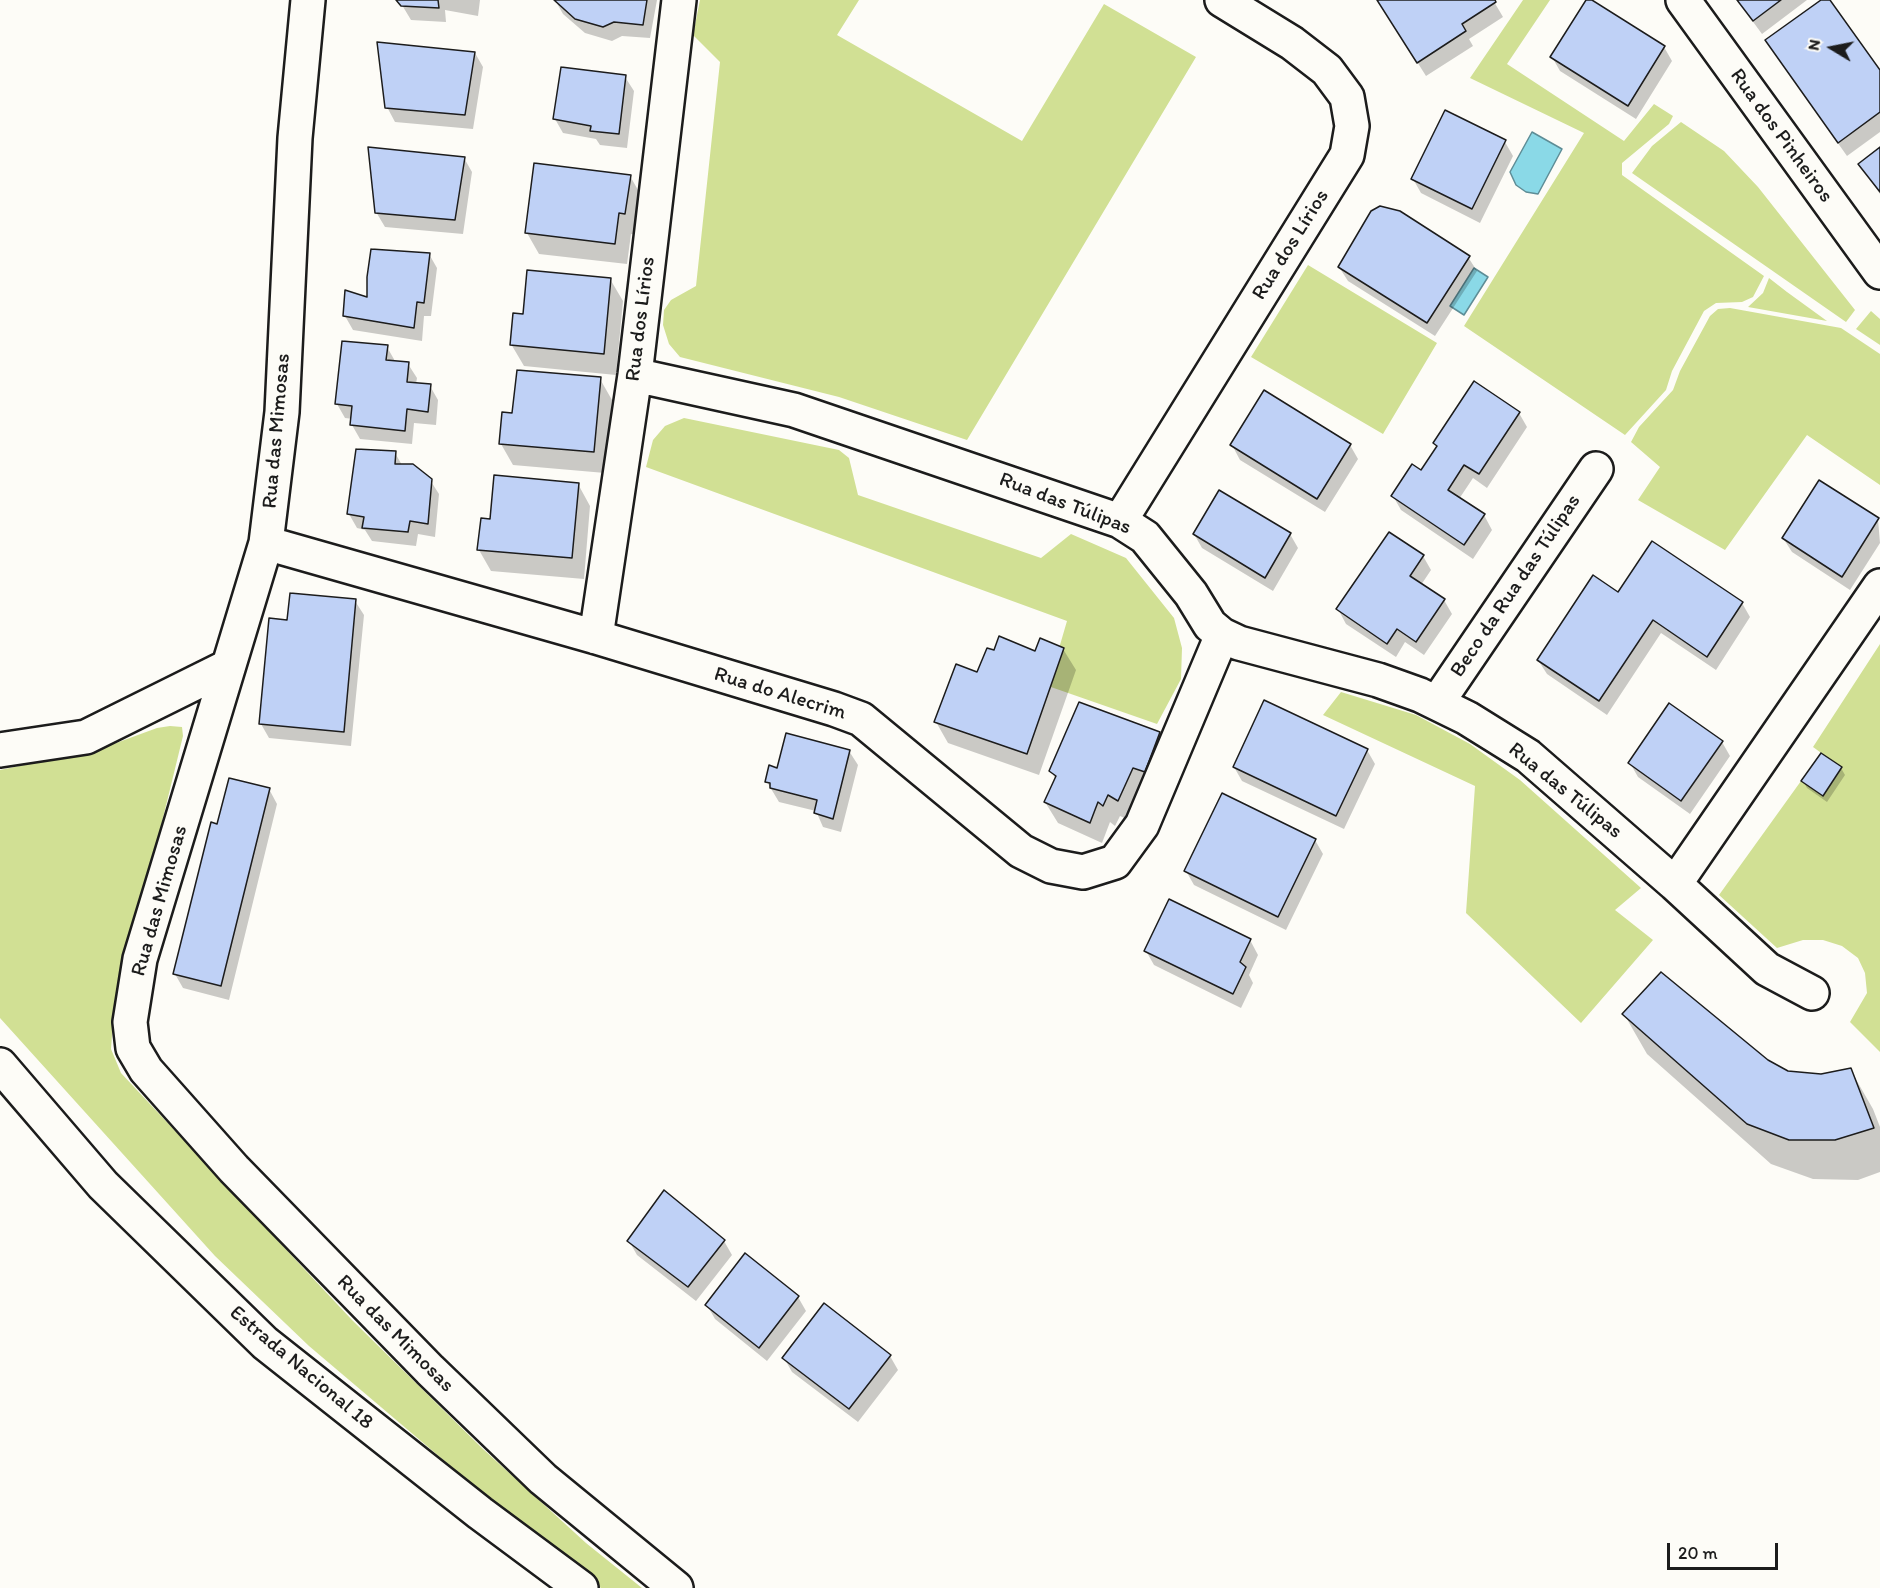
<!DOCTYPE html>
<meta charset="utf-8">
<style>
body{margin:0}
#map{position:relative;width:1880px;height:1588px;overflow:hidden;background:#fdfcf7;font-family:Itim,sans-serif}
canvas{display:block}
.north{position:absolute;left:1802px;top:18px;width:60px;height:60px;-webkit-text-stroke:4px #fdfcf7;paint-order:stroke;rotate:280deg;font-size:16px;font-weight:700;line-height:24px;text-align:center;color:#1c1c1c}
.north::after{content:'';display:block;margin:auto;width:21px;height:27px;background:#1c1c1c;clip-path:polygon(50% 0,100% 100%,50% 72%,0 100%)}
.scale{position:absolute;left:1667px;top:1543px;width:111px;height:27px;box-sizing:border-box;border:3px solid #1c1c1c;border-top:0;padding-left:8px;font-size:18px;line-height:21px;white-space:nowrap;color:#1c1c1c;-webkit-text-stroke:4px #fdfcf7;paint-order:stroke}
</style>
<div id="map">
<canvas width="1880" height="1588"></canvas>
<div class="north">N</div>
<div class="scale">20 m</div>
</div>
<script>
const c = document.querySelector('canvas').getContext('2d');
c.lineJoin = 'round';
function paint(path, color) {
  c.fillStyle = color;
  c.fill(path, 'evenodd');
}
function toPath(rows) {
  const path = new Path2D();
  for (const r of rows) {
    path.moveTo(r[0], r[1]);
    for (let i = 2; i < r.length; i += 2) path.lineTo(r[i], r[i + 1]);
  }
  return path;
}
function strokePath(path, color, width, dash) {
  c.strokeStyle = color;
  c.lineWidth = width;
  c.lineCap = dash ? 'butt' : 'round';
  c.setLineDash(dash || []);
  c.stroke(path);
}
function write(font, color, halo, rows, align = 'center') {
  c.font = font + ' Itim,sans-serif';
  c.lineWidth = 5;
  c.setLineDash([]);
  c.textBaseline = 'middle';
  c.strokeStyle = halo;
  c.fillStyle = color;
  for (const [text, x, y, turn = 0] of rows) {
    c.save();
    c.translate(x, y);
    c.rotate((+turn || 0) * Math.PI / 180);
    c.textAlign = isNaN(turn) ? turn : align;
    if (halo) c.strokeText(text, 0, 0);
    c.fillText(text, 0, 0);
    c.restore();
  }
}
paint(toPath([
 [700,0,859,0,837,35,1022,141,1104,4,1196,57,967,440,839,397,680,357,669,344,663,325,664,310,671,300,696,286,720,62,693,35],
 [1523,0,1550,0,1507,64,1624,141,1654,104,1673,116,1669,124,1622,163,1622,175,1764,276,1753,297,1742,302,1716,303,1704,311,1672,371,1666,390,1625,435,1464,326,1584,133,1470,78],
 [1681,122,1724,151,1758,187,1855,310,1846,322,1632,173,1652,146],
 [1308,265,1437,343,1383,434,1251,357],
 [1769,278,1787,292,1827,321,1748,307,1763,293],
 [1730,308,1841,328,1880,354,1880,485,1807,435,1725,550,1638,500,1660,467,1631,442,1639,427,1673,390,1680,371,1710,316,1718,309],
 [1871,311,1880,319,1880,345,1856,329],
 [684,418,839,450,849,458,858,495,1041,558,1071,534,1126,558,1174,618,1182,648,1181,679,1157,724,1048,686,1067,621,646,467,653,440,665,426],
 [1880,644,1880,1052,1850,1022,1867,993,1865,973,1858,958,1842,946,1823,940,1803,940,1777,948,1719,895,1801,781,1823,796,1842,768,1813,747],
 [1341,692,1416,715,1470,744,1520,780,1641,888,1615,910,1653,940,1581,1023,1466,913,1475,786,1323,715],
 [170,726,182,727,183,736,113,1022,111,1049,121,1073,352,1320,483,1449,586,1543,642,1588,601,1588,520,1525,309,1346,215,1256,0,1018,0,770,97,750,157,728]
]), '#d1e094');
const water = toPath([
 [1532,132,1562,149,1538,194,1526,192,1516,185,1510,172,1532,132],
 [1474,268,1488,277,1464,315,1450,306,1474,268]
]);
paint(water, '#8ad9e7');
strokePath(water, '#5e8d96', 1.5);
paint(toPath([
 [399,0,480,0,478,16,445,10,446,22,411,20],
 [555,0,657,0,650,38,622,36,612,41,585,33,563,14],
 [1378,0,1493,0,1503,17,1469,39,1473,46,1426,76],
 [1589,0,1664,47,1672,61,1636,119,1560,71,1552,57],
 [1737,0,1807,0,1762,34],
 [1823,0,1829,0,1880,72,1880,132,1847,156,1775,54],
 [475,53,483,67,473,129,395,122,387,107],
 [625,77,634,91,627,148,600,145,596,139,563,133,555,119],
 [1445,112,1505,142,1513,156,1480,223,1421,193,1413,179],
 [1880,149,1880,194,1860,164],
 [464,158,472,172,463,234,385,227,376,212],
 [630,176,642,197,636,235,631,234,627,264,539,254,527,233],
 [429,254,437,268,431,316,424,316,422,341,353,330,345,316],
 [1468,257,1477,271,1435,336,1348,281,1339,267],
 [610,279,623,301,616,375,524,366,511,344,524,316],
 [387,347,395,361,408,364,417,378,416,384,430,386,438,400,436,425,414,423,412,444,360,439,352,425,353,419,345,418,337,404],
 [600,379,612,400,605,473,513,465,501,444],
 [1519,413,1527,427,1487,488,1473,478,1459,499,1484,515,1492,530,1473,559,1401,510,1393,496,1422,472,1438,448,1435,443],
 [1232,445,1350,445,1358,459,1325,512,1240,460],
 [395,453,402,465,430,480,439,494,435,537,418,534,416,546,372,541,365,530,357,528,349,514],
 [578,484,590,506,584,579,491,571,479,550,492,521],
 [1878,519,1880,543,1850,590,1792,552,1783,538],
 [1194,534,1290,534,1298,548,1273,591,1202,548],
 [1652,543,1742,603,1750,617,1716,670,1661,633,1607,715,1547,674,1538,660,1618,594],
 [1423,556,1431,570,1421,585,1444,600,1452,614,1424,655,1405,642,1396,657,1346,624,1338,609],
 [355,601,364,615,351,746,269,738,261,724],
 [1063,649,1076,670,1039,775,948,743,936,722,995,652,1036,653],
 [1159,733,1171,754,1131,821,1120,816,1115,826,1110,822,1102,843,1058,823,1045,802,1056,780,1051,771],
 [1722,742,1730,756,1690,814,1638,777,1630,763],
 [1367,750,1375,764,1344,829,1242,781,1234,767],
 [849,751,858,765,841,832,823,827,816,811,779,802,767,782,778,770],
 [1821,755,1841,768,1845,775,1827,802,1807,788,1803,781],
 [269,789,277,804,229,1000,183,988,175,974,218,826],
 [1315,840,1323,854,1286,930,1194,885,1186,871],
 [1250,940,1258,955,1249,975,1253,983,1241,1008,1154,965,1146,951],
 [1624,1014,1767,1061,1787,1072,1821,1076,1850,1069,1873,1109,1880,1127,1880,1172,1858,1180,1813,1179,1771,1164,1647,1054],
 [629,1241,724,1241,732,1255,696,1301,637,1255],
 [798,1297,806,1311,767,1361,715,1319,707,1305],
 [890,1356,898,1370,858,1422,792,1372,784,1358]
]), '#0003');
const building = toPath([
 [396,0,438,0,439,8,401,6,396,0],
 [554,0,647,0,643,25,614,22,603,27,575,19,554,0],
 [1377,0,1495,0,1496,2,1462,24,1466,31,1417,63,1377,0],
 [1586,0,1592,0,1665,46,1628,106,1550,57,1586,0],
 [1737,0,1781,0,1753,21,1737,0],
 [1821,0,1830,0,1880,70,1880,112,1838,143,1765,40,1821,0],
 [377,42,475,52,465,115,385,108,377,42],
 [561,67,626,75,619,134,590,131,591,126,553,119,561,67],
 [1445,110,1506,140,1472,209,1411,179,1445,110],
 [368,147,465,157,455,220,375,213,368,147],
 [1880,147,1880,192,1858,164,1880,147],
 [534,163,631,175,625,214,619,213,615,244,525,233,534,163],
 [1380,206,1400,211,1470,256,1427,323,1338,267,1371,211,1380,206],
 [371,249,430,253,424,303,417,302,414,328,343,316,345,290,367,297,367,277,371,249],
 [527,270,611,278,604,354,510,345,513,313,523,314,527,270],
 [342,341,388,345,386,360,409,362,407,382,431,384,428,412,407,409,405,431,350,425,352,406,335,404,342,341],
 [517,370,601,377,594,452,499,444,502,412,512,413,517,370],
 [1474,381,1520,412,1479,474,1464,465,1448,490,1485,514,1464,545,1391,496,1412,464,1421,470,1437,446,1433,443,1474,381],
 [1264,390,1351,444,1317,499,1230,445,1264,390],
 [356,449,396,451,395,464,413,464,432,479,428,524,410,521,408,532,362,528,364,517,347,514,356,449],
 [494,475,579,483,572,558,477,550,481,518,490,519,494,475],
 [1819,480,1879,518,1842,577,1782,538,1819,480],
 [1219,490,1291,533,1265,578,1193,534,1219,490],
 [1389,532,1424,555,1410,576,1445,599,1416,642,1397,629,1387,644,1336,609,1389,532],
 [1652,541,1743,602,1707,657,1653,620,1599,701,1537,660,1593,575,1618,592,1652,541],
 [290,593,356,599,344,732,259,724,269,618,287,620,290,593],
 [999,636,1035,651,1040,638,1064,648,1027,754,934,722,956,664,977,672,987,648,994,650,999,636],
 [1264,700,1368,749,1336,816,1233,767,1264,700],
 [1079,702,1160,732,1145,772,1133,768,1118,801,1108,795,1103,806,1098,802,1090,823,1044,802,1056,776,1049,771,1079,702],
 [1669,703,1723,741,1681,801,1628,763,1669,703],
 [786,733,850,750,833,819,814,813,817,800,770,788,770,783,765,782,769,765,777,768,786,733],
 [1821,753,1842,767,1823,796,1801,781,1821,753],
 [229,778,270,788,221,986,173,974,211,822,217,824,229,778],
 [1222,793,1316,839,1278,917,1184,871,1222,793],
 [1169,899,1251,939,1240,962,1246,967,1233,994,1144,951,1169,899],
 [1661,972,1768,1060,1788,1071,1821,1074,1851,1068,1874,1128,1835,1140,1789,1140,1747,1124,1622,1014,1661,972],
 [664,1190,725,1240,688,1287,627,1241,664,1190],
 [745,1253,799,1296,759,1348,705,1305,745,1253],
 [824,1303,891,1355,849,1409,782,1358,824,1303]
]);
paint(building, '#bfd1f6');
strokePath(building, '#1c1c1c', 1.5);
const minor = toPath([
 [308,0,295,138,282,412,266,543,140,959,130,1022,133,1048,146,1070,234,1169,430,1370,543,1479,676,1588],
 [1683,0,1880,272],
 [635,375,794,410,1120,521,1145,537,1191,594,1210,625,1222,635,1239,643,1378,680,1420,695,1467,718,1528,756,1675,884,1767,969,1812,993],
 [1120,521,1347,155,1352,126,1347,97,1327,70,1292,43,1222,0],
 [266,543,596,637,834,709,861,719,1021,851,1051,866,1083,872,1115,862,1142,825,1222,635],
 [596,637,635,375,679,0],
 [1437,703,1596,469],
 [0,750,86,737,227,667],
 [1675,884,1880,586]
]);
const major = toPath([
 [0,1065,103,1185,265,1343,480,1513,581,1588]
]);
strokePath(minor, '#1c1c1c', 38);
strokePath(major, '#1c1c1c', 38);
strokePath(minor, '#fdfcf7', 33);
strokePath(major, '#fdfcf7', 33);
write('21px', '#1c1c1c', '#fdfcf7', [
 ["Rua dos Pinheiros",1781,136,54],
 ["Rua dos Lírios",1291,245,-58],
 ["Rua dos Lírios",641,319,-83],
 ["Rua das Mimosas",277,431,-85],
 ["Rua das Túlipas",1065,504,21],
 ["Beco da Rua das Túlipas",1516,586,-56],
 ["Rua do Alecrim",780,694,17],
 ["Rua das Túlipas",1565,791,39],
 ["Rua das Mimosas",160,901,-74],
 ["Rua das Mimosas",395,1334,45],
 ["Estrada Nacional 18",301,1368,40]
]);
</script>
